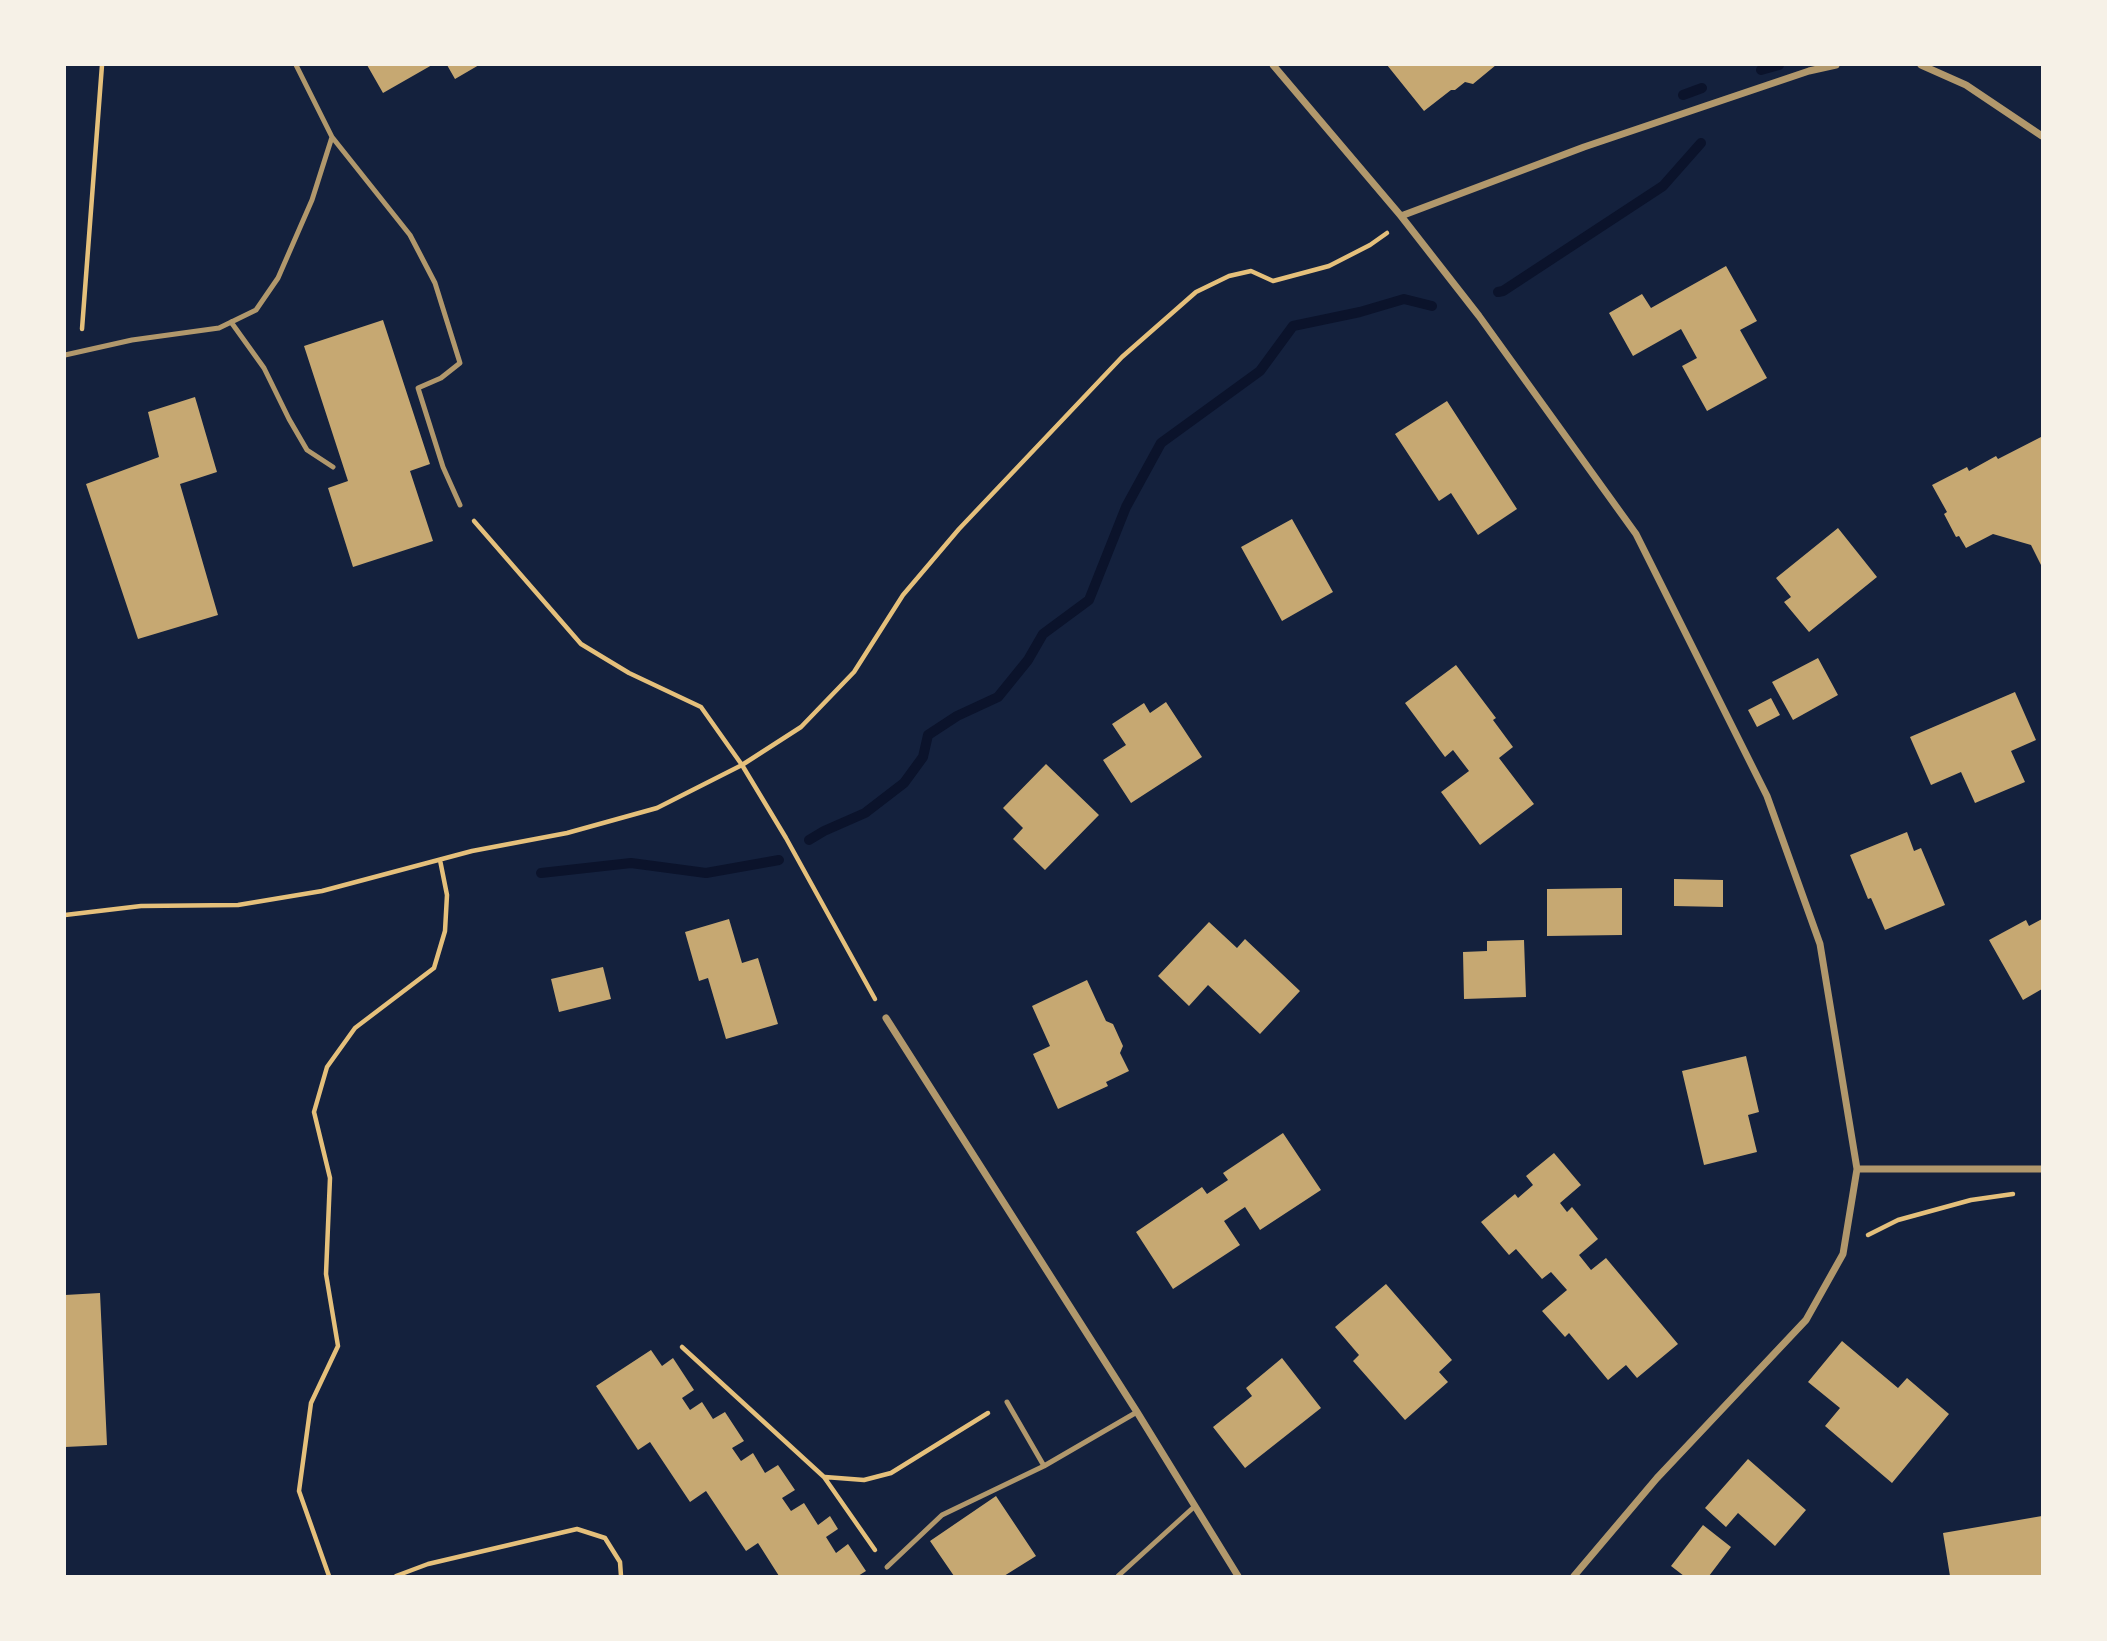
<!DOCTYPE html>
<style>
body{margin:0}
#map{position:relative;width:2107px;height:1641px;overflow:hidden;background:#14213d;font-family:Figtree,sans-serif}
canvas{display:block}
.frame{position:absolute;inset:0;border:66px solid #f6f1e7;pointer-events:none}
</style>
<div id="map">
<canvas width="2107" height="1641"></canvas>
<div class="frame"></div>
</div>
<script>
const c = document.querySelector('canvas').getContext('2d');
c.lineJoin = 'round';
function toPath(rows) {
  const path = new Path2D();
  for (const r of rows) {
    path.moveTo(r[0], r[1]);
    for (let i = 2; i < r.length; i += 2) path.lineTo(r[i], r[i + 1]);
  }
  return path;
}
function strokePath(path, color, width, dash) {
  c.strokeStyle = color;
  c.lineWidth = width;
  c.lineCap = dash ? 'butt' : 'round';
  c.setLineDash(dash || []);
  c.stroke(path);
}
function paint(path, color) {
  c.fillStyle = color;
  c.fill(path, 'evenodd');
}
strokePath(toPath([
 [1761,70,1779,65],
 [1683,95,1702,88],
 [1498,292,1503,291,1663,186,1701,143],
 [809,840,824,831,865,813,904,783,923,757,928,735,957,716,998,697,1028,660,1043,634,1089,600,1126,507,1161,443,1260,371,1293,326,1360,312,1404,299,1432,306],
 [541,873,631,863,706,873,779,860]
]), '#0b132b', 10);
paint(toPath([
 [367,65,432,65,383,93],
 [447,65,479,65,455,79],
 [1387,65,1496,65,1473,84,1465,82,1455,90,1451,90,1424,111],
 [1726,266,1757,321,1740,330,1767,378,1707,411,1682,366,1697,358,1681,329,1633,356,1609,313,1642,294,1651,308],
 [383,320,430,464,410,471,433,541,353,567,328,488,348,481,304,346],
 [195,397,217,472,180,484,218,615,138,639,86,484,159,457,148,412],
 [1447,401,1517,509,1478,535,1451,493,1439,501,1395,434],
 [2041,437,2042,567,2031,545,1993,534,1966,548,1959,536,1956,537,1944,514,1947,512,1932,485,1967,467,1969,471,1996,456,1998,459],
 [1292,519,1333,592,1282,621,1241,547],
 [1838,528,1877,577,1809,632,1784,602,1791,597,1776,578],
 [1818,658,1838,695,1793,720,1772,682],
 [1456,665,1496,718,1493,720,1513,747,1499,758,1534,804,1480,845,1441,792,1469,771,1453,750,1445,757,1405,703],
 [2015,692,2036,740,2011,751,2025,782,1975,803,1961,772,1931,785,1910,737],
 [1771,698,1780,715,1757,727,1748,710],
 [1166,702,1202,757,1131,803,1103,760,1126,745,1112,724,1144,703,1150,713],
 [1046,764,1099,815,1045,870,1013,839,1023,828,1003,808],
 [1907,832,1914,851,1921,848,1945,905,1885,930,1871,898,1868,899,1850,855],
 [1674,879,1723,880,1723,907,1674,906],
 [1622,888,1622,935,1547,936,1547,889],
 [729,919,742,963,758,958,778,1024,726,1039,708,978,699,981,685,932],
 [2042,919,2042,989,2023,1000,1989,940,2026,920,2029,926],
 [1209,922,1237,948,1245,939,1300,991,1260,1034,1208,985,1189,1006,1158,976],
 [1524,940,1526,997,1464,999,1463,952,1487,951,1487,941],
 [603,967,611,999,559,1012,551,979],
 [1087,980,1106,1021,1113,1024,1123,1046,1120,1053,1129,1071,1106,1082,1108,1086,1058,1109,1033,1054,1050,1046,1032,1006],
 [1746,1056,1759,1112,1748,1115,1757,1152,1704,1165,1682,1071],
 [1283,1133,1321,1190,1260,1230,1245,1207,1224,1221,1240,1245,1173,1289,1136,1232,1202,1187,1207,1194,1228,1180,1223,1173],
 [1554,1153,1581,1185,1560,1203,1567,1212,1572,1207,1598,1239,1579,1255,1591,1270,1606,1258,1678,1344,1637,1378,1626,1365,1608,1380,1569,1333,1565,1337,1542,1311,1567,1290,1551,1272,1542,1279,1516,1249,1509,1255,1481,1222,1515,1194,1518,1198,1533,1185,1526,1176],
 [1386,1284,1452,1360,1439,1372,1448,1382,1405,1420,1353,1361,1359,1355,1335,1327],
 [100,1293,107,1445,65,1447,65,1295],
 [1842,1341,1898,1388,1907,1378,1949,1414,1892,1483,1825,1426,1840,1408,1808,1382],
 [651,1350,662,1366,673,1358,694,1390,682,1398,690,1410,702,1402,713,1419,725,1412,744,1441,732,1448,741,1461,753,1453,765,1473,778,1465,795,1490,782,1498,791,1511,804,1503,818,1525,830,1516,838,1529,826,1537,836,1553,848,1544,866,1571,858,1576,779,1576,758,1543,746,1551,706,1491,690,1502,650,1442,638,1450,596,1386],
 [1282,1358,1321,1408,1245,1468,1213,1427,1252,1396,1246,1388],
 [1748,1459,1806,1510,1775,1546,1738,1513,1726,1527,1705,1508],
 [996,1496,1036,1556,1004,1576,954,1576,930,1541],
 [2042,1516,2042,1576,1950,1576,1943,1533],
 [1703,1525,1731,1547,1709,1576,1684,1576,1671,1566]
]), '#c6a872');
strokePath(toPath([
 [82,329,102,65],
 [474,521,581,644,629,673,701,707,742,765,786,838,875,999],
 [65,915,141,906,238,905,322,891,472,851,567,833,657,808,742,765,801,727,854,672,903,595,959,529,1122,357,1196,292,1229,276,1251,271,1273,281,1329,266,1370,245,1387,233],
 [1868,1235,1898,1220,1971,1200,2013,1194],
 [682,1347,824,1477,875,1550],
 [825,1477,864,1480,891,1473,988,1413],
 [329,1576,299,1491,311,1403,338,1346,326,1274,330,1178,314,1112,327,1067,355,1028,434,968,445,931,447,895,440,860],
 [396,1576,428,1564,577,1529,605,1538,620,1562,621,1576]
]), '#e5c07b', 4.5);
strokePath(toPath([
 [332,137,410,235,435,283,460,363,441,378,418,388,443,467,460,505],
 [231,322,264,368,289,419,307,450,333,467],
 [65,355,132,340,219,328,256,310,278,278,312,200,332,137,296,65],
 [1007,1402,1044,1466,1137,1412],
 [887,1567,942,1515,1044,1466],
 [1118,1576,1195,1506]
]), '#b1986c', 5);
strokePath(toPath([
 [1273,65,1401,216,1479,316,1636,534,1767,796,1820,944,1857,1169,1843,1254,1806,1320,1657,1478,1574,1576],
 [1921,65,1966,85,2042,136],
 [1401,216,1584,147,1809,71,1836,65],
 [886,1018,1137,1412,1238,1576],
 [1857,1169,2042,1169]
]), '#b1986c', 7);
</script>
